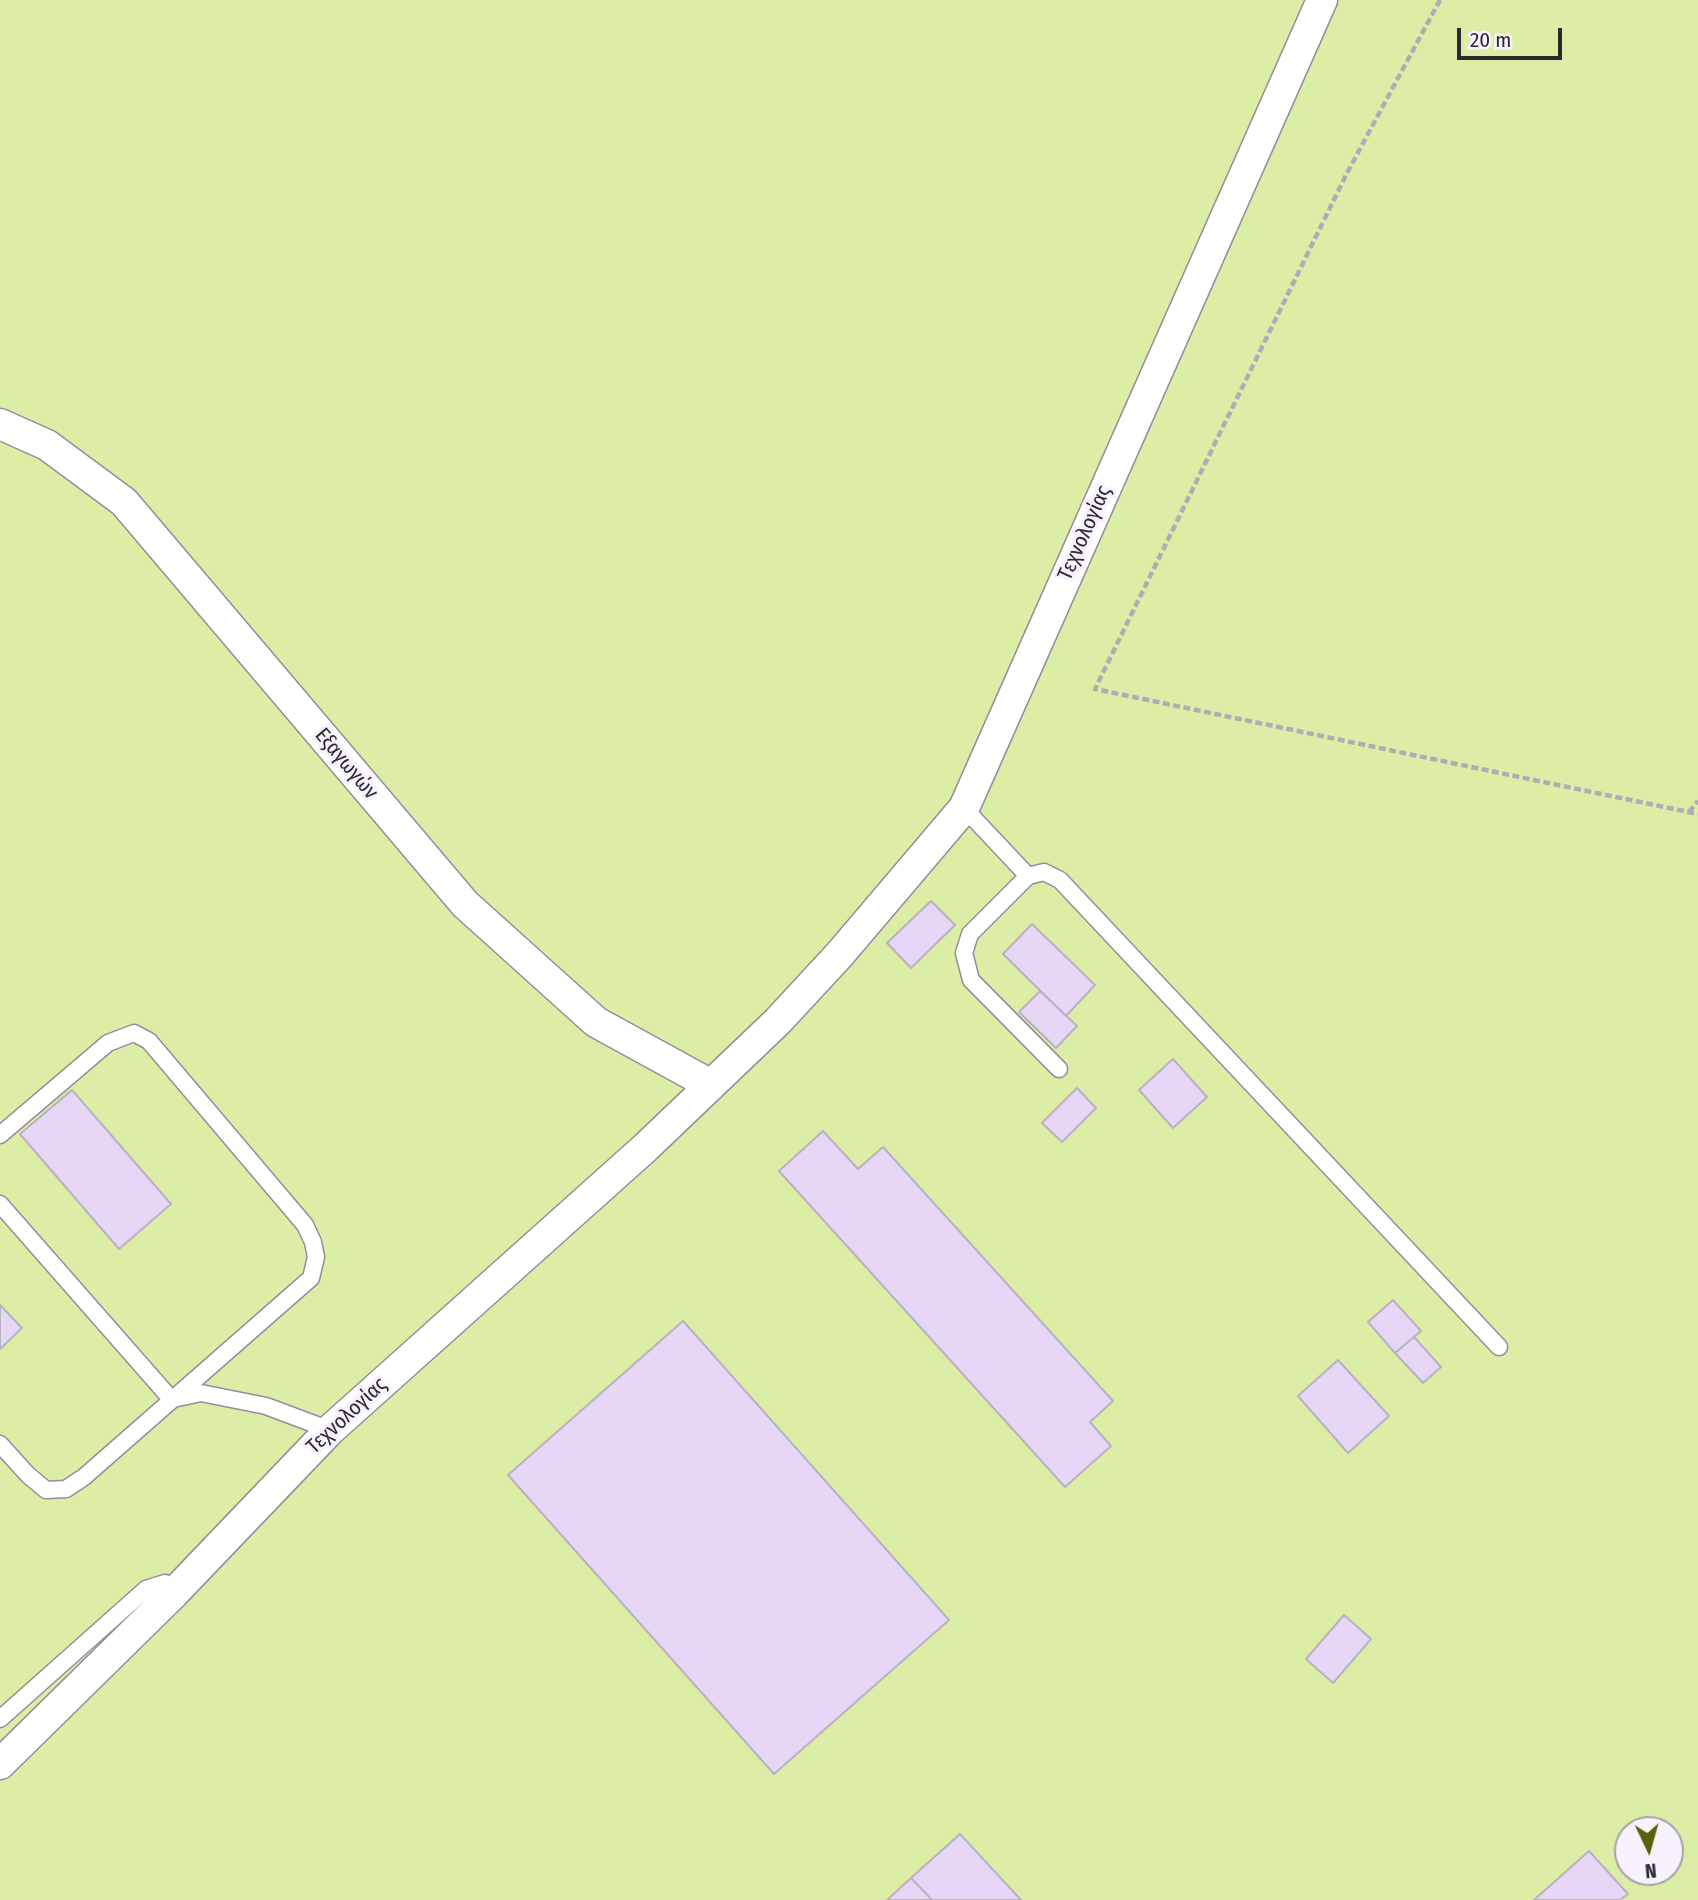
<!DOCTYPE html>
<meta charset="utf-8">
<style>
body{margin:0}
#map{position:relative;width:1698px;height:1900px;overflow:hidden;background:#f8f2ff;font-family:"Fira Sans Condensed",sans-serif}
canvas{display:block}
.north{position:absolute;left:1614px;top:1816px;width:70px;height:70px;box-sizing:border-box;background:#f8f2ff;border:2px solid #a6a2ac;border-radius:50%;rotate:175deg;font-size:19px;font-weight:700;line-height:28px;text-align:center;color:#2c292f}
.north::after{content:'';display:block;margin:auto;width:24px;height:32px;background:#556408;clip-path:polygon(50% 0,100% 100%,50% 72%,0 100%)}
.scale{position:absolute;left:1457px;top:28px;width:105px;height:32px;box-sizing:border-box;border:4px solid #2c292f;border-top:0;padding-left:9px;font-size:21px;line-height:24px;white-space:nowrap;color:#2c292f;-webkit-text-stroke:5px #f8f2ff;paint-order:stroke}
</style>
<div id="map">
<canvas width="1698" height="1900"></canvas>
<div class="north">N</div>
<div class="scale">20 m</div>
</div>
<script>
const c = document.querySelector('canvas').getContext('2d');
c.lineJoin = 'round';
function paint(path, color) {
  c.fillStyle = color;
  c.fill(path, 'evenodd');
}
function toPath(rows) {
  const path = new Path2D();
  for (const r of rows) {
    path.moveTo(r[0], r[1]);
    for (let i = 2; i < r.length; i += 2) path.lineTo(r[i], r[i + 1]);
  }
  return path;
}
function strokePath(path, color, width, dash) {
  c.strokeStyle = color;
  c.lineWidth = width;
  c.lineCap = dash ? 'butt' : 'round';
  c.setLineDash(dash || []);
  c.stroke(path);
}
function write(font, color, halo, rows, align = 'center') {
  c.font = font + ' "Fira Sans Condensed",sans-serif';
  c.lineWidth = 7;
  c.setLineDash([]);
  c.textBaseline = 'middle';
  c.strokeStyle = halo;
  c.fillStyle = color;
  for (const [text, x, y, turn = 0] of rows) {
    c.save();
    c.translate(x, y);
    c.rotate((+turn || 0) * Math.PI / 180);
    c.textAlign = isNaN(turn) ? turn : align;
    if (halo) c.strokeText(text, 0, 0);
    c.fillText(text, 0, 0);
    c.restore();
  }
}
paint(toPath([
 [0,0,1698,0,1698,1900,0,1900],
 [1628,1830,1670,1830,1670,1872,1628,1872]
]), '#dceda5');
const building = toPath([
 [931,901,955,925,911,968,887,943,931,901],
 [1032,924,1095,985,1066,1016,1003,954,1032,924],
 [1040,991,1077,1026,1056,1048,1019,1012,1040,991],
 [1173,1059,1207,1097,1173,1128,1139,1090,1173,1059],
 [1077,1088,1096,1108,1062,1142,1042,1123,1077,1088],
 [72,1090,171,1204,119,1249,20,1134,72,1090],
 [823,1131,858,1169,883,1147,1113,1401,1090,1422,1111,1446,1065,1487,779,1171,823,1131],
 [1393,1300,1421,1331,1395,1353,1368,1322,1393,1300],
 [0,1305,22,1328,0,1349,0,1305],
 [683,1321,949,1620,774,1774,508,1475,683,1321],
 [1414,1337,1441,1367,1423,1383,1395,1353,1414,1337],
 [1338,1360,1389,1416,1348,1453,1298,1396,1338,1360],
 [1344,1615,1371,1639,1333,1683,1306,1659,1344,1615],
 [960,1834,1021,1900,932,1900,911,1878,960,1834],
 [1589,1851,1628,1894,1620,1900,1534,1900,1589,1851],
 [911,1878,932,1900,887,1900,911,1878]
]);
paint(building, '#e7d7f7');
strokePath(building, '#b9b1c1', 2);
const lane = toPath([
 [964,808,1028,876],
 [1059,1069,971,980,964,953,970,934,1028,876,1044,872,1060,880,1499,1347],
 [0,1135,108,1043,134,1033,149,1041,305,1225,313,1242,316,1257,311,1278,84,1477,66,1489,46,1490,28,1475,0,1444],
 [0,1204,171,1399],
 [173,1399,201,1393,266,1406,330,1430],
 [0,1719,146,1589,165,1583,174,1593]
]);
const street = toPath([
 [0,424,47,445,124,502,465,904,596,1022,711,1085],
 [0,1764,174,1593,330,1430,645,1148,778,1021,840,954,964,808,1322,0]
]);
strokePath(lane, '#958d9c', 19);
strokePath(street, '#958d9c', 33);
strokePath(toPath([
 [1440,0,1347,173,1095,689,1698,814],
 [1689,812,1698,801]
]), '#b0abb5', 4.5, [7, 3.5]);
strokePath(lane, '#fff', 16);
strokePath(street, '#fff', 30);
write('21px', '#2c292f', '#f8f2ff', [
 ["Τεχνολογίας",1085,533,-66],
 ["Εξαγωγών",346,764,50],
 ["Τεχνολογίας",347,1416,-43]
]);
</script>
